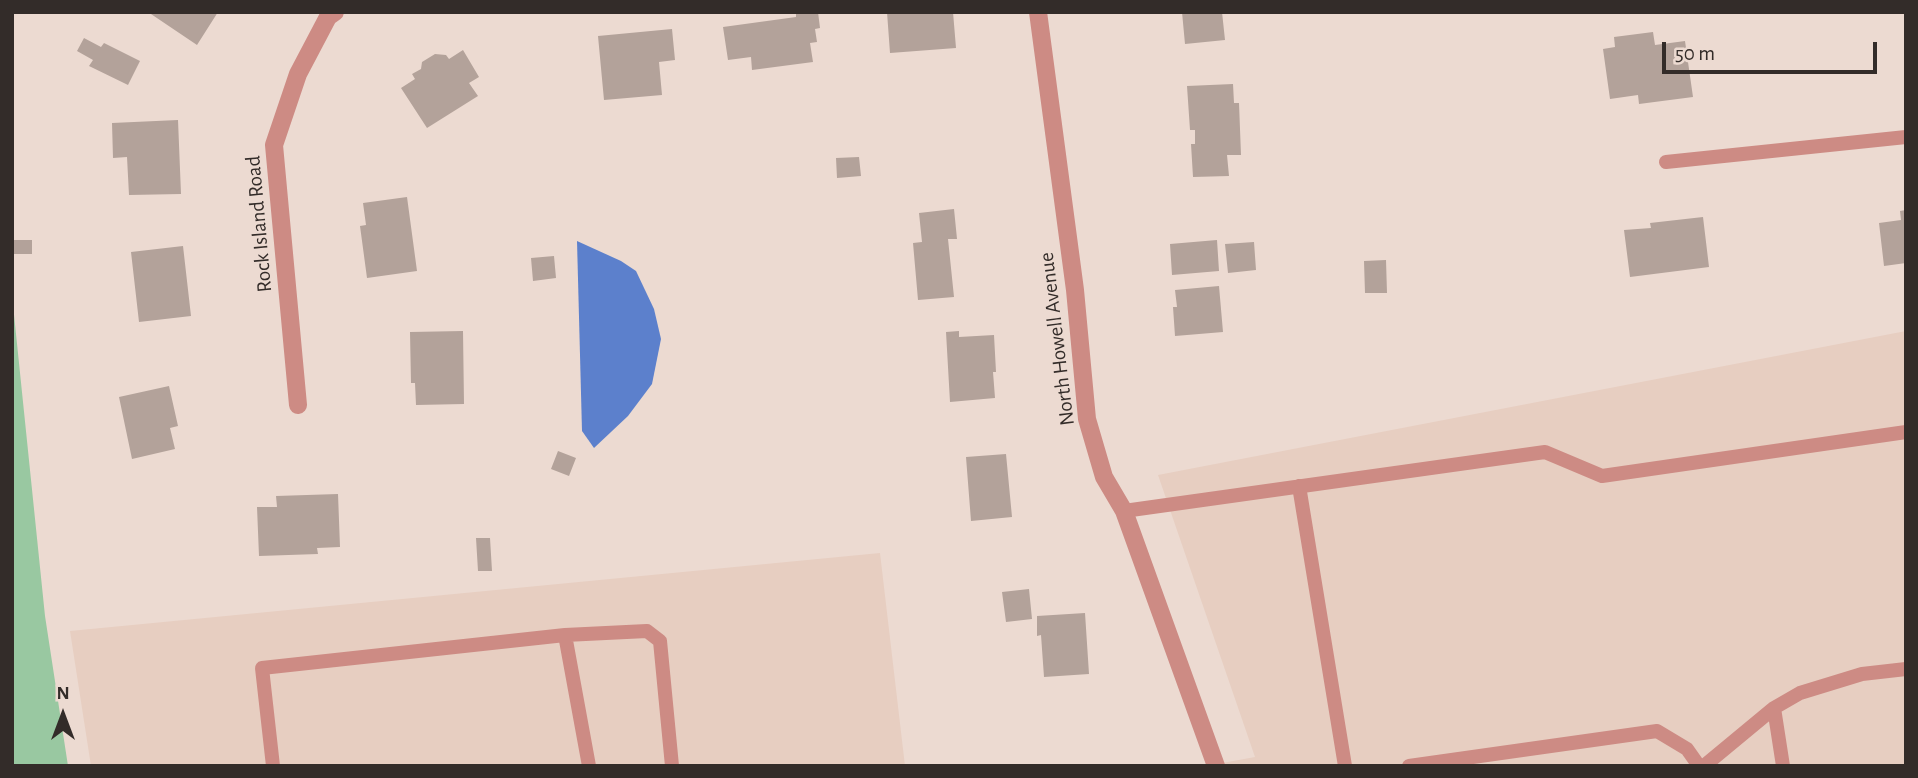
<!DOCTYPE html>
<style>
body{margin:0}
#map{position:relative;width:1918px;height:778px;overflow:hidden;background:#ecdad1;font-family:"Alegreya Sans",sans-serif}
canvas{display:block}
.frame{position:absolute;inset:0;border:14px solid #332c29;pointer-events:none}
.north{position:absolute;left:28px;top:680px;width:70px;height:70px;-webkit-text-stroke:5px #ecdad1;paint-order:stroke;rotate:0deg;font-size:19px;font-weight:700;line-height:28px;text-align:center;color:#332c29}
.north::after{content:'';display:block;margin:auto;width:24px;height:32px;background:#332c29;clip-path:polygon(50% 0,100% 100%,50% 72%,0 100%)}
.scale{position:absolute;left:1662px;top:42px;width:215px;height:32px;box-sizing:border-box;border:4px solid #332c29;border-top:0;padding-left:9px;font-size:21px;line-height:24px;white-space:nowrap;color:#332c29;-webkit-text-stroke:5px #ecdad1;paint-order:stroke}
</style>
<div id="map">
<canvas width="1918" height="778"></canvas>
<div class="frame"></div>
<div class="north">N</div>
<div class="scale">50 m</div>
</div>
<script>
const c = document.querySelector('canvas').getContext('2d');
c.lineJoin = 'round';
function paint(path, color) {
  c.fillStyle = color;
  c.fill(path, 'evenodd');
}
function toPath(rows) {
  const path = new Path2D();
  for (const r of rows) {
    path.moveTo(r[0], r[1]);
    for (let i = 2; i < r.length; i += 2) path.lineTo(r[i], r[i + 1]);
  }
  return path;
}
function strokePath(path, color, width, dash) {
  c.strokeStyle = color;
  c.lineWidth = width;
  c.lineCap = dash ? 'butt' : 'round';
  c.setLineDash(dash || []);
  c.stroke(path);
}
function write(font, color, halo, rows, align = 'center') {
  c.font = font + ' "Alegreya Sans",sans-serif';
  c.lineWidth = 6;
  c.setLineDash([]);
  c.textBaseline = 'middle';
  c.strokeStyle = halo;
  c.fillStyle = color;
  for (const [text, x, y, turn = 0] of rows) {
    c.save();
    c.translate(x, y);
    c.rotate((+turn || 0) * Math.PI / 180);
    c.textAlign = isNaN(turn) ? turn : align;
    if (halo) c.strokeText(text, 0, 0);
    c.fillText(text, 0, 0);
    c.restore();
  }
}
paint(toPath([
 [1906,331,1906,766,1206,766,1255,757,1158,475],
 [880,553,905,766,91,766,70,631]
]), '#e7cec1');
paint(toPath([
 [12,295,45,616,68,766,12,766]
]), '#99c8a1');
paint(toPath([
 [577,241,621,261,636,271,654,309,661,339,652,384,628,416,594,448,582,431]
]), '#5c80cc');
paint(toPath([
 [148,12,218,12,197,45],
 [818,12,820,28,815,29,817,42,810,43,813,62,752,70,751,57,728,60,723,27,796,17,796,13],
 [887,12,953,12,956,48,890,53],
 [1182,12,1222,12,1225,40,1185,44],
 [672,29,675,60,659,62,662,95,604,100,598,36],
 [1653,32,1655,45,1685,41,1693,97,1639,104,1638,95,1610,99,1603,49,1615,47,1614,37],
 [84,38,101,47,104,43,140,61,128,85,89,66,93,60,77,51],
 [463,50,479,77,469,83,478,96,427,128,401,88,415,79,412,74,421,69,422,62,435,54,446,55,449,59],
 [1233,84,1234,103,1239,103,1241,155,1227,155,1229,176,1193,177,1191,144,1195,144,1195,130,1190,130,1187,86],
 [178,120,181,194,129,195,127,157,113,158,112,123],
 [859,157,861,176,837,178,836,158],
 [407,197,417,271,367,278,360,226,366,225,363,203],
 [954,209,957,239,948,239,954,297,918,300,913,243,922,242,919,213],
 [1906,210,1906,263,1884,266,1879,223,1901,220,1900,211],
 [1703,217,1709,267,1630,277,1624,230,1651,228,1650,223],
 [14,240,32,240,32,254,14,254],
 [1217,240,1219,271,1172,275,1170,244],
 [1254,242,1256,270,1228,273,1225,244],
 [183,246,191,316,139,322,131,252],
 [554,256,556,278,533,281,531,258],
 [1386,260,1387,293,1365,293,1364,261],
 [1219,286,1223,332,1175,336,1173,307,1177,307,1175,290],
 [463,331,464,404,416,405,415,383,411,383,410,332],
 [959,331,959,337,994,335,996,372,993,372,995,398,950,402,946,332],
 [169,386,178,426,170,428,175,449,132,459,119,397],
 [558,451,576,458,569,476,551,469],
 [1006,454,1012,517,971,521,966,457],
 [338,494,340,547,317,548,318,554,259,556,257,507,277,507,276,496],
 [476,538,490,538,492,571,478,571],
 [1029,589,1032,619,1006,622,1002,592],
 [1085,613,1089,674,1044,677,1041,635,1037,636,1037,616]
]), '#b3a29a');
strokePath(toPath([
 [1666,162,1906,137],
 [1299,486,1345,766],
 [1124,511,1545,452,1602,476,1906,432],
 [565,635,647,631,660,641,672,766],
 [1774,708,1783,766],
 [273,766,262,668,565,635,589,766],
 [1409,766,1657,731,1687,749,1699,766],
 [1704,766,1774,708,1800,693,1862,674,1906,669]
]), '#cd8b84', 14);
strokePath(toPath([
 [1038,12,1075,290,1087,419,1104,477,1124,511,1216,766],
 [298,405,274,145,298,74,328,17,335,12]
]), '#cd8b84', 18);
write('21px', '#332c29', '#ecdad1', [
 ["Rock Island Road",259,224,-95],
 ["North Howell Avenue",1057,339,-97]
]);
</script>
